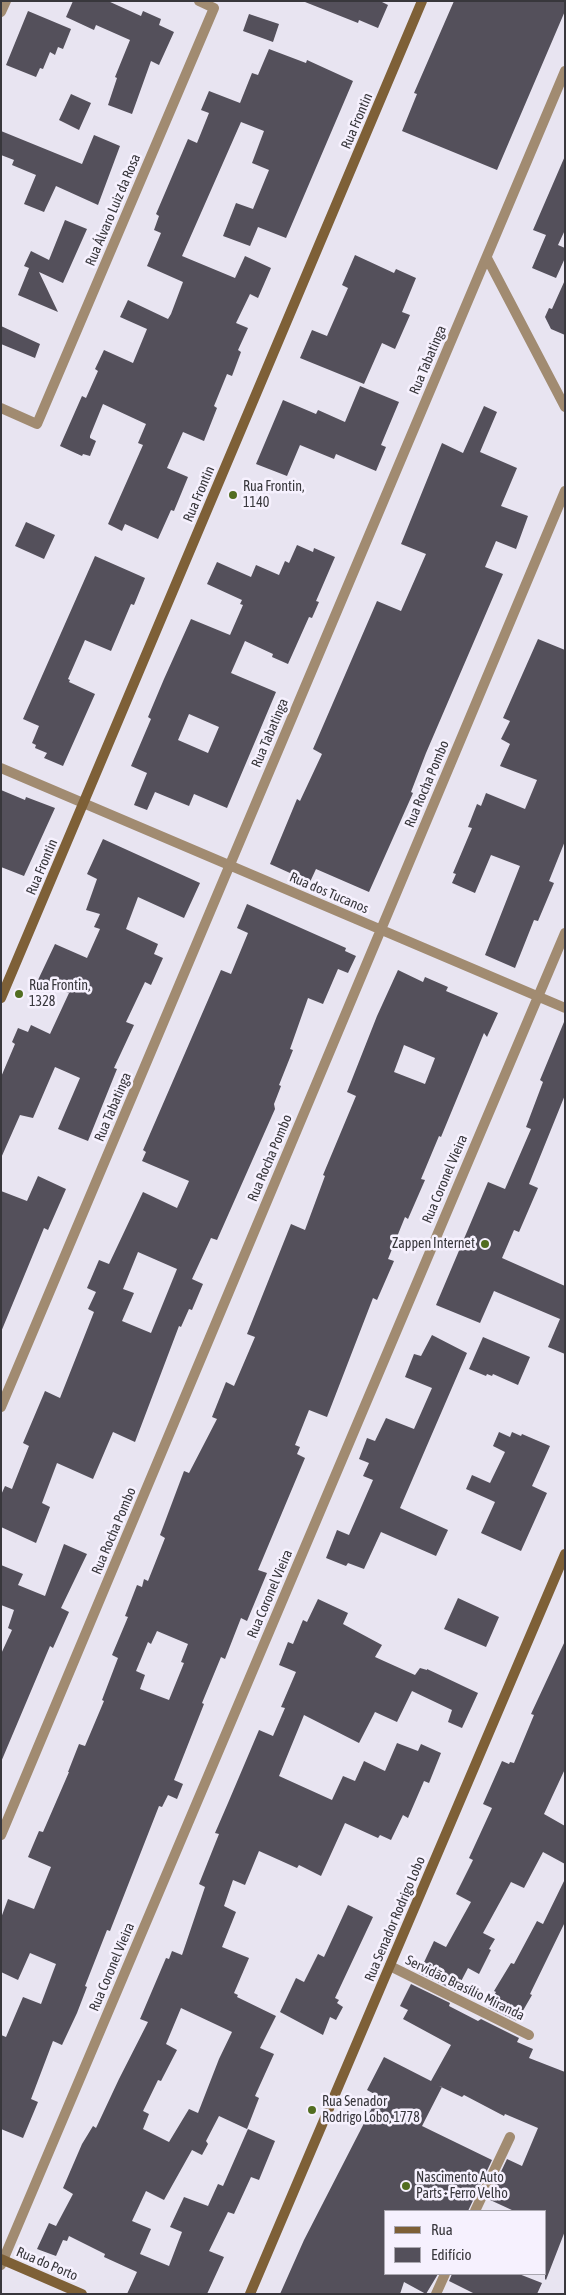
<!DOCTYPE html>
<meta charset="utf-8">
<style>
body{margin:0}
#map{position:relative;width:566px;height:2295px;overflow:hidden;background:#e8e4f1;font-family:"Asap Condensed",sans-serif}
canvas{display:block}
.frame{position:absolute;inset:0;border:2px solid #38373c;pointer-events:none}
.legend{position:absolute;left:384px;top:2210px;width:162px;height:65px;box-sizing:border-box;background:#f6f1fe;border:1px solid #aaa7b0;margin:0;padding:6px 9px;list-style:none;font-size:15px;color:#38373c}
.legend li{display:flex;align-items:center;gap:10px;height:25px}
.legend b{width:25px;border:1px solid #aaa7b0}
</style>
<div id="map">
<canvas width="566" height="2295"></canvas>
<div class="frame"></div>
<ul class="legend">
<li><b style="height:6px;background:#7e6037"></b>Rua</li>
<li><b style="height:14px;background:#54505b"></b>Edifício</li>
</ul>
</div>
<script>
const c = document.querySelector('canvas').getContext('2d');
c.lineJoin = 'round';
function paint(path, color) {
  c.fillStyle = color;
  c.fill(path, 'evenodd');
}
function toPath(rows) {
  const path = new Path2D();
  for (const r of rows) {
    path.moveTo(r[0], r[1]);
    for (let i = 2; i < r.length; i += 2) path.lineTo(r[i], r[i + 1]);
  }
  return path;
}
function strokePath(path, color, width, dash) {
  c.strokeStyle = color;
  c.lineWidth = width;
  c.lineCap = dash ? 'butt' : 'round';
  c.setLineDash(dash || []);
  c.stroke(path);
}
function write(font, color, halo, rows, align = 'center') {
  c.font = font + ' "Asap Condensed",sans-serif';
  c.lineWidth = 5;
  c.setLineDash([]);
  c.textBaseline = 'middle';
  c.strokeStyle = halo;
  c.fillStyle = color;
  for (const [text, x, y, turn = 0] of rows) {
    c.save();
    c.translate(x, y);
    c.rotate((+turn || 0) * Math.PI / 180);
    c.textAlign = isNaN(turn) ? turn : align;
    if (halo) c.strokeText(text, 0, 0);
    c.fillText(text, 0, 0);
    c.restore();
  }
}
paint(toPath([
 [73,1,108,1,141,16,143,11,161,19,159,25,174,32,159,65,151,61,132,114,108,105,117,78,115,77,130,40,96,25,94,30,66,17],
 [380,1,388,5,378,28,359,20,358,23,305,2],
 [454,1,565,1,565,11,497,170,402,131,417,94,414,93],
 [28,11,71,29,63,49,58,47,55,55,50,52,43,69,40,68,36,77,6,65],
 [249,14,279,24,273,42,243,31],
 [269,49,306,63,307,60,353,81,286,238,258,227,250,246,223,236,236,203,253,209,269,170,252,163,264,131,241,122,182,256,235,278,245,256,271,268,258,298,250,294,236,323,248,328,238,350,241,352,232,376,227,374,214,406,217,408,204,441,183,432,167,468,188,477,174,511,171,510,158,539,125,524,122,531,108,524,143,445,138,443,146,424,103,404,90,436,90,438,96,441,90,456,83,454,82,456,60,446,82,396,86,398,98,371,95,369,104,350,133,363,147,329,120,317,128,300,168,319,171,314,183,282,147,266,161,233,154,230,159,216,156,214,188,139,197,143,209,113,201,110,209,91,240,103,252,73,258,75],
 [71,94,91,103,79,130,59,120],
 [1,131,82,164,94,135,120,146,98,205,56,186,44,212,24,204,36,175,12,165,14,160,1,155],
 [565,156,565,230,558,245,565,248,565,258,556,278,532,268,546,235,533,230],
 [65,220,87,229,63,283,39,272,58,312,18,295,29,268,24,266,31,251,49,260],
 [355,255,394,273,396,269,416,278,402,312,410,315,395,349,382,343,364,384,300,358,312,330,327,336,348,288,342,285],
 [565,280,565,335,551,329,545,317,549,308,552,309],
 [1,326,40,344,35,358,1,344],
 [360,386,399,402,381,445,386,447,376,471,336,454,334,459,300,445,287,476,256,464,283,400,316,414,318,410,345,422],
 [484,406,497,412,480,452,517,468,501,506,528,516,516,549,496,541,485,567,503,574,426,753,411,792,413,793,369,892,316,869,310,882,270,864,297,799,300,801,322,754,313,749,377,601,401,611,426,554,401,544,442,443,463,453],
 [26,522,55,535,44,559,15,546],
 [297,545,313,552,314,548,335,557,316,601,319,602,312,618,309,617,288,664,272,657,273,654,245,641,231,673,276,692,227,808,194,794,189,806,155,792,147,810,134,805,147,773,131,766,151,719,148,717,164,679,191,619,230,635,243,605,240,604,242,600,207,584,217,562,251,577,256,565,279,575,285,561,289,563],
 [189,714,219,727,208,753,178,740],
 [95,556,145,578,134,605,131,604,111,651,85,640,68,679,70,680,69,682,95,694,63,766,44,758,47,753,35,748,36,745,32,743,39,726,23,719],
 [538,639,565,650,565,841,549,881,554,883,538,921,534,920,515,968,485,955,520,866,491,855,475,893,452,883,456,874,453,873,472,828,468,827,477,804,481,806,486,793,525,809,537,780,500,766,510,744,501,739,510,721,503,718],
 [1,790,25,800,26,797,55,808,24,876,1,867],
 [103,839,200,883,184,918,138,897,126,929,158,944,154,954,163,958,151,985,145,982,126,1022,134,1025,114,1068,117,1069,88,1141,58,1129,80,1078,55,1067,33,1118,20,1115,1,1158,1,1077,15,1044,12,1042,18,1028,28,1032,31,1025,50,1034,69,993,38,980,55,944,87,958,100,929,94,927,100,914,86,910,97,879,87,874],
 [247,904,346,948,345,951,356,956,348,973,338,969,323,1004,308,998,290,1049,293,1050,279,1085,281,1086,274,1104,275,1109,217,1240,211,1238,192,1279,203,1284,192,1310,189,1309,181,1327,179,1326,135,1442,113,1432,93,1479,57,1463,42,1503,50,1507,36,1543,1,1527,1,1495,5,1486,12,1489,29,1446,23,1443,45,1391,60,1398,94,1312,88,1309,96,1292,87,1288,99,1260,109,1264,143,1192,177,1208,189,1181,142,1161,146,1152,143,1150,221,970,231,974,248,933,237,928],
 [138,1252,177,1269,151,1333,122,1321,134,1293,123,1289],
 [398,970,423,982,425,977,448,987,446,991,498,1013,487,1037,484,1033,441,1137,439,1136,421,1179,425,1180,408,1219,405,1217,388,1259,394,1261,377,1300,373,1298,327,1417,309,1410,295,1445,300,1447,297,1454,305,1458,258,1570,267,1573,247,1621,241,1618,225,1659,221,1657,202,1703,204,1704,174,1780,183,1784,177,1799,168,1795,162,1807,159,1806,110,1931,107,1930,85,1986,87,1987,77,2013,62,2045,53,2041,31,2099,38,2102,23,2138,1,2129,1,2035,6,2037,23,1997,41,2004,56,1964,30,1953,18,1980,1,1972,1,1918,8,1899,34,1909,51,1867,28,1857,39,1831,43,1832,69,1772,68,1772,79,1744,85,1746,104,1701,102,1700,118,1658,112,1655,128,1617,125,1616,137,1585,142,1587,144,1579,148,1581,165,1538,160,1535,184,1471,189,1473,217,1419,212,1417,226,1382,234,1386,255,1337,247,1334,291,1224,305,1230,325,1176,323,1175,356,1096,347,1092,377,1016],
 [404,1045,435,1058,425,1084,394,1072],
 [157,1631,188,1644,181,1662,184,1663,169,1700,140,1689,145,1675,136,1671,148,1642,151,1644],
 [564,1022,565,1095,529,1184,538,1188,519,1232,514,1230,502,1258,565,1286,565,1354,548,1347,560,1319,494,1291,480,1323,436,1305,488,1182,505,1189,531,1129,526,1127,543,1082,540,1080],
 [38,1176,66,1189,48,1230,44,1228,1,1332,1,1191,27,1201],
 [432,1335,467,1353,400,1508,448,1530,436,1556,381,1532,364,1569,348,1563,346,1566,326,1558,337,1530,349,1535,373,1480,363,1476,369,1463,359,1459,367,1438,375,1441,386,1418,414,1429,432,1388,405,1377,414,1354,421,1356],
 [483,1337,530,1357,518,1385,493,1374,492,1376,487,1374,486,1376,469,1369],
 [499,1432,510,1437,512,1432,521,1436,522,1434,550,1446,532,1486,547,1493,521,1551,481,1533,495,1502,466,1489,472,1475,490,1483,505,1452,493,1446],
 [64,1544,87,1554,61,1608,69,1612,53,1648,50,1646,1,1762,1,1654,12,1630,8,1628,14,1610,1,1605,1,1565,23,1574,18,1585,45,1596],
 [458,1598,499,1617,486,1647,444,1629],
 [318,1599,348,1613,343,1624,382,1645,375,1657,415,1675,420,1668,427,1670,427,1669,478,1693,462,1728,448,1722,452,1710,412,1691,397,1722,375,1712,359,1743,304,1715,279,1776,332,1800,343,1776,355,1781,364,1761,385,1771,397,1743,418,1751,421,1744,441,1753,429,1783,424,1781,408,1818,403,1815,391,1840,380,1835,378,1838,345,1823,321,1876,299,1865,297,1868,259,1851,245,1885,233,1880,224,1906,236,1912,222,1947,249,1958,234,1993,238,1995,237,1997,276,2016,260,2048,274,2054,255,2096,259,2098,247,2129,219,2116,206,2141,208,2144,202,2155,192,2150,164,2200,146,2191,132,2221,151,2229,140,2254,169,2266,182,2232,170,2227,184,2197,208,2206,218,2184,223,2186,248,2129,275,2141,259,2180,251,2177,234,2214,228,2212,209,2251,224,2257,207,2294,127,2294,137,2272,104,2257,105,2254,69,2236,67,2241,63,2240,56,2256,37,2249,49,2223,56,2226,73,2194,63,2188,82,2144,93,2126,96,2128,119,2079,148,2022,140,2019,166,1958,169,1959,172,1951,182,1955,205,1887,199,1884,219,1834,215,1833,228,1803,259,1730,273,1736,285,1708,281,1707,296,1672,279,1665,288,1642,293,1644,303,1620,307,1622],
 [181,2008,232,2032,219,2059,198,2113,189,2109,169,2142,143,2129,149,2114,143,2111,158,2080,161,2081,177,2050,166,2044],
 [565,1641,565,1769,544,1814,565,1826,565,1864,543,1852,524,1888,511,1882,483,1933,495,1939,489,1949,491,1950,479,1974,468,1968,456,1991,419,1973,434,1941,446,1947,471,1902,456,1894,473,1860,469,1858,492,1808,483,1804,502,1761,509,1764,510,1762,514,1763,534,1715,531,1714],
 [565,1879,565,1922,530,1994,532,1995,517,2021,488,2007,496,1992,494,1991,511,1963,514,1964,537,1921,543,1924],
 [348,1905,373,1917,335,1998,339,2000,337,2003,343,2007,336,2020,330,2017,323,2035,280,2012,296,1978,304,1982,318,1954,324,1957],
 [411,1984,450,2003,449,2006,478,2021,481,2019,519,2038,517,2042,533,2049,529,2058,565,2072,565,2231,546,2280,545,2279,545,2211,514,2211,488,2199,507,2159,522,2166,538,2128,505,2114,504,2116,464,2095,462,2097,439,2086,442,2087,422,2126,492,2160,468,2211,385,2211,385,2274,438,2274,426,2294,404,2282,400,2294,280,2294,304,2240,378,2096,367,2090,384,2057,431,2081,451,2045,403,2019,408,2010,400,2006],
 [452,2274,519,2274,542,2283,537,2294,475,2294,449,2281]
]), '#54505b');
strokePath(toPath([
 [1,12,6,1],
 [487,258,565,407],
 [1,408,37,424,214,8,199,1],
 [1,768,565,1008],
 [1,1407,565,71],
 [1,1835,565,491],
 [390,1966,529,2035],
 [475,2211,510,2137],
 [1,2265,565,933],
 [436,2294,445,2274]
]), '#a18b71', 10);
strokePath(toPath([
 [1,998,422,1],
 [1,2259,82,2294],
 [250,2294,565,1554]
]), '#7e6037', 10);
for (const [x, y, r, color] of [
 [233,495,5,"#526d21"],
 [19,994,5,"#526d21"],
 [485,1244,5,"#526d21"],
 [312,2110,5,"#526d21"],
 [406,2186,5,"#526d21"]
]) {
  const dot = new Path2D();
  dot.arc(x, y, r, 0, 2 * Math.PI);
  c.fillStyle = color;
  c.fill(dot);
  strokePath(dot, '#f6f1fe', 2);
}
write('14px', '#38373c', '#f6f1fe', [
 ["Rua Frontin",357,121,-67],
 ["Rua Álvaro Luiz da Rosa",113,210,-67],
 ["Rua Tabatinga",428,360,-67],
 ["Rua Frontin",199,494,-67],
 ["Rua Tabatinga",270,733,-67],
 ["Rua Rocha Pombo",427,784,-67],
 ["Rua Frontin",42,867,-67],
 ["Rua dos Tucanos",329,893,23],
 ["Rua Tabatinga",113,1107,-67],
 ["Rua Rocha Pombo",270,1158,-67],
 ["Rua Coronel Vieira",445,1179,-67],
 ["Rua Rocha Pombo",114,1531,-67],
 ["Rua Coronel Vieira",270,1594,-67],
 ["Rua Senador Rodrigo Lobo",395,1919,-67],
 ["Rua Coronel Vieira",112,1967,-67],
 ["Servidão Brasílio Miranda",465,1988,26],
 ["Rua do Porto",47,2264,23]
]);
write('14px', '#38373c', '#f6f1fe', [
 ["Rua Frontin,",243,487],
 ["1140",243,503],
 ["Rua Frontin,",29,986],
 ["1328",29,1002],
 ["Zappen Internet",475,1244,"right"],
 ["Rua Senador",322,2102],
 ["Rodrigo Lobo, 1778",322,2118],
 ["Nascimento Auto",416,2178],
 ["Parts - Ferro Velho",416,2194]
], 'left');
</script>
